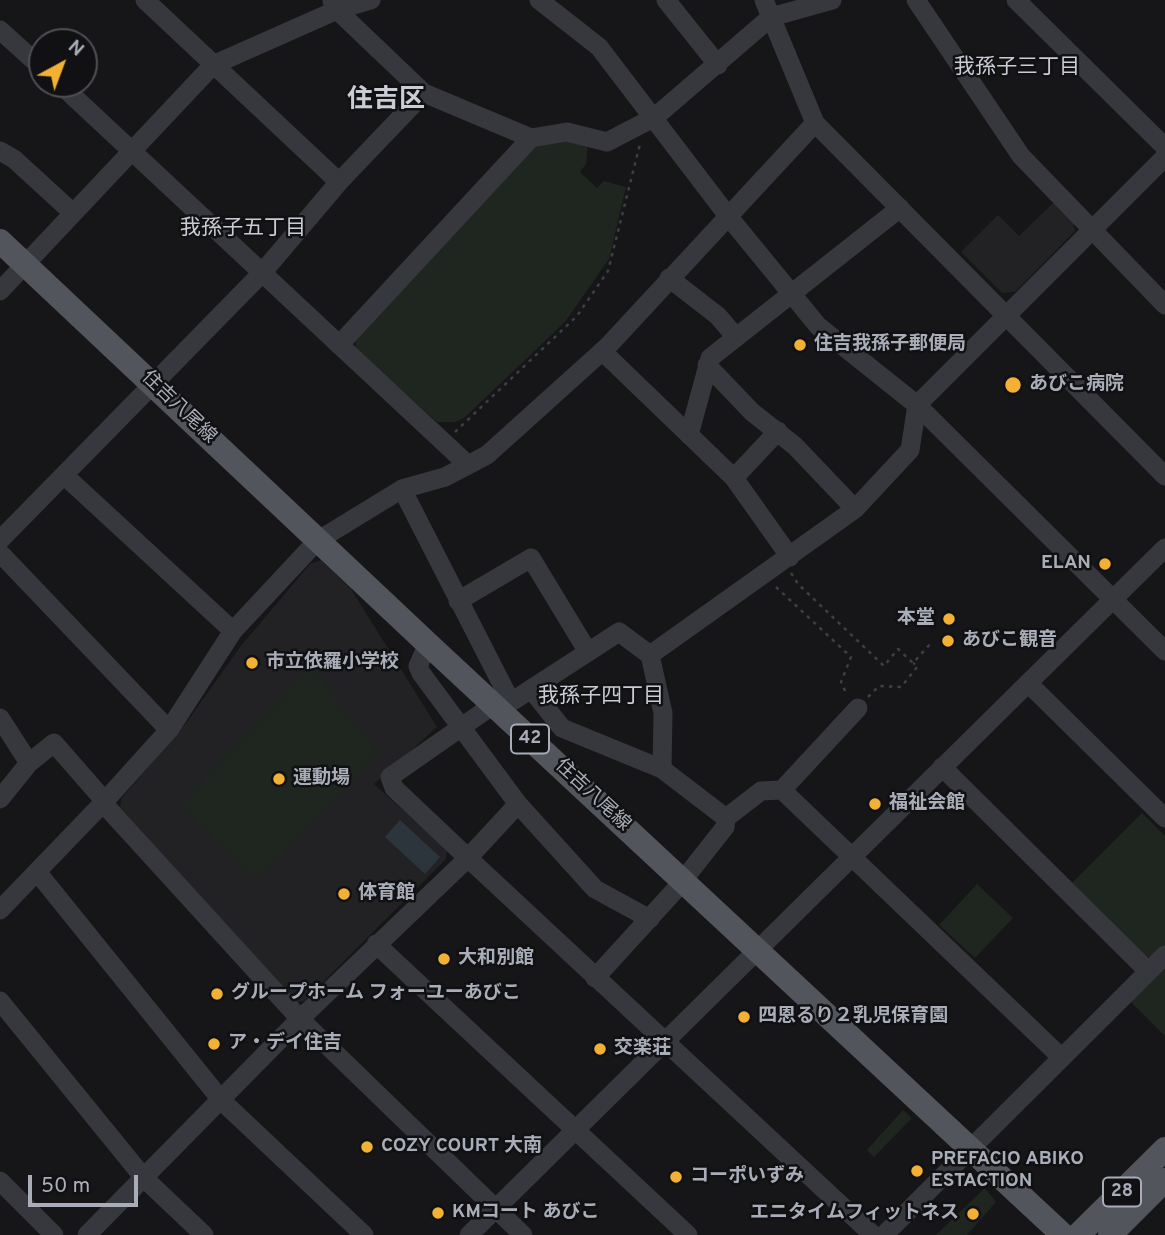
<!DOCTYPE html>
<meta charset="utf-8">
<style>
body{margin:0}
#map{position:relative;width:1165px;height:1235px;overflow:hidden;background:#161618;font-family:Overpass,sans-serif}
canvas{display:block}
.north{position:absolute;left:28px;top:28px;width:70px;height:70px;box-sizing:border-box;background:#111113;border:2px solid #4d4f55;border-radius:50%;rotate:41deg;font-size:19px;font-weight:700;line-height:28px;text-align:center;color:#a8adb8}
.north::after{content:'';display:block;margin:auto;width:24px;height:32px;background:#f2b134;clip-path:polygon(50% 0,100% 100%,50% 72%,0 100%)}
.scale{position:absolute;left:28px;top:1175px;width:110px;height:32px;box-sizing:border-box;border:4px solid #a8adb8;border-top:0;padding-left:9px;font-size:21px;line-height:24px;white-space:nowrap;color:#a8adb8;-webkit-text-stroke:5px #111113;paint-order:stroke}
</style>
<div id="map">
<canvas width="1165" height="1235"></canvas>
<div class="north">N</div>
<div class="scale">50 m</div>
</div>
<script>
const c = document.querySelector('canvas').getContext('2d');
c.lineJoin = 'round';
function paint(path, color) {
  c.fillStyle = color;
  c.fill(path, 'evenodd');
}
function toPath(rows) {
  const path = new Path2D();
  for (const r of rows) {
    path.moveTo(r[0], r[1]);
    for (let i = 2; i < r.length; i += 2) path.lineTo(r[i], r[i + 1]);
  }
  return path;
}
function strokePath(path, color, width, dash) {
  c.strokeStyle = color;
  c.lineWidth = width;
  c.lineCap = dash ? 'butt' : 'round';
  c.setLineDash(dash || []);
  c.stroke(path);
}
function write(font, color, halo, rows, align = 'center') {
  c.font = font + ' Overpass,"Noto Sans JP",sans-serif';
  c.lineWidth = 5;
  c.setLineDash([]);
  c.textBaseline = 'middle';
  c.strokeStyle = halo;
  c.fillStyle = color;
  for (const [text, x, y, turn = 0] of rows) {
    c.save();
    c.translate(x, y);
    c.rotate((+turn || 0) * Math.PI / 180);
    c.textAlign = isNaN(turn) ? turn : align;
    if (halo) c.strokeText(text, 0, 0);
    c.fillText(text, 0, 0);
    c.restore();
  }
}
paint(toPath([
 [1054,202,1073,222,1075,231,1015,292,1002,293,961,252,998,215,1019,236],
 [321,560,351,589,437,727,374,784,447,850,446,859,304,1001,295,1003,120,807,121,799,186,723,240,647,310,564]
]), '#222225');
paint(toPath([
 [566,137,588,144,586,164,580,172,597,188,604,181,626,187,609,259,565,322,464,418,455,422,437,422,356,348,355,337,534,145],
 [312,667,378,753,263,874,247,875,180,804],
 [1142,813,1165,836,1165,945,1153,957,1143,957,1070,885],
 [977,884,1013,918,975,958,939,925],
 [1165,967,1165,1036,1130,1001],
 [903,1110,912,1118,874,1157,867,1150],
 [985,1188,996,1202,967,1235,936,1235]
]), '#1e261f');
paint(toPath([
 [400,820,440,857,425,874,385,837]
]), '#2c353c');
strokePath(toPath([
 [455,432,577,316,608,271,640,144],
 [791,573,798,584,884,666,898,649,913,663,932,642],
 [776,587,851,657,841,682,847,695],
 [868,697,879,686,901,687,918,666,913,663]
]), '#3d3f44', 2.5, [3.5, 5]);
strokePath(toPath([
 [145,0,339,182],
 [539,0,599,47,728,216,818,326,917,405,1165,651],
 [666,0,718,65],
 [764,0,815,123,1165,476],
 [916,0,1021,156,1165,305],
 [1016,0,1165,147],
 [332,1,337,10,424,93,531,138],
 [0,30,42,68],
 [60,84,467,464],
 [0,151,14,159,73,213],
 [669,278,718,316,735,336],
 [0,291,213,65,337,10,371,0],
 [339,345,531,138,567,132,607,142,655,117,771,17,832,0],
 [602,351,734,478,790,557],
 [707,365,752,412,795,446,855,509],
 [689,435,710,358,900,208],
 [65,476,233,631],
 [734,478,778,431],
 [402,489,511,702],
 [0,540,262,273,339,182,424,93],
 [0,553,169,730],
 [458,601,531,558,588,652],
 [428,644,418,666,421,673,518,804],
 [650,655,663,713,662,769],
 [1028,683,1165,818],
 [531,689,562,728,662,769,726,818,761,791,782,790],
 [858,708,782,790,1062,1058],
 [0,718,29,763],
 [942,767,1148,971],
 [0,799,29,763,54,743,102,798,103,803,169,730,233,631,317,541,402,489,445,477,487,455,608,346,815,123],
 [38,873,222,1101,364,1235],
 [0,910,103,803,300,1019,523,1235],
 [650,919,595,889,518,804,468,858,394,788,390,777,493,705,511,702,619,632,650,655,855,509,910,450,917,405,1165,157],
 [376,944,688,1235],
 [595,978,677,888,725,827,726,818],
 [0,1001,144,1178,204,1235],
 [0,1181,54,1235],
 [87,1235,300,1019,468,858,873,1235],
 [469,1235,1165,548],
 [884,1235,1165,955]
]), '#37383d', 19);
strokePath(toPath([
 [0,241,428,644,1063,1235],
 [1078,1235,1165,1149],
 [1110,1235,1165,1180]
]), '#53555c', 24);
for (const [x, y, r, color] of [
 [800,345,7,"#f2b134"],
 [1013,385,9,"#f2b134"],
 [1105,564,7,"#f2b134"],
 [949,619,7,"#f2b134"],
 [948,641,7,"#f2b134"],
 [252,663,7,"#f2b134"],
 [279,779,7,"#f2b134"],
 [875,804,7,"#f2b134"],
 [344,894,7,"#f2b134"],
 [444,959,7,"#f2b134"],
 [217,994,7,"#f2b134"],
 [744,1017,7,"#f2b134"],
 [214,1044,7,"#f2b134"],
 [600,1049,7,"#f2b134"],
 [367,1147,7,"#f2b134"],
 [917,1171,7,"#f2b134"],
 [676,1177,7,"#f2b134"],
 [438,1213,7,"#f2b134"],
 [973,1214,7,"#f2b134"]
]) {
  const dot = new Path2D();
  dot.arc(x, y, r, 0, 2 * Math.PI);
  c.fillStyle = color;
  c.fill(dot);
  strokePath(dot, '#111113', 2.5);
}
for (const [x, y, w] of [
 [530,739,38],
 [1122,1192,38]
]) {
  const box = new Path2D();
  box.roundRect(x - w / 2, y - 14.5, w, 29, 5);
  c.fillStyle = '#111113';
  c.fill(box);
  strokePath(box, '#a8adb8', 2);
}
write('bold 18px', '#a8adb8', null, [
 ["42",530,739],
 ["28",1122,1192]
]);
write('bold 19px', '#a8adb8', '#111113', [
 ["住吉我孫子郵便局",814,345],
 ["あびこ病院",1029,385],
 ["ELAN",1091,564,"right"],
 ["本堂",935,619,"right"],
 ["あびこ観音",962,641],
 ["市立依羅小学校",266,663],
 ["運動場",293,779],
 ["福祉会館",889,804],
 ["体育館",358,894],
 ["大和別館",458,959],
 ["グループホーム フォーユーあびこ",231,994],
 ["四恩るり２乳児保育園",758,1017],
 ["ア・デイ住吉",228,1044],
 ["交楽荘",614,1049],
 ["COZY COURT 大南",381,1147],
 ["PREFACIO ABIKO",931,1160],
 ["ESTACTION",931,1182],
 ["コーポいずみ",690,1177],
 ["KMコート あびこ",452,1213],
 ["エニタイムフィットネス",959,1214,"right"]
], 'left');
write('19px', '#a8adb8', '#111113', [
 ["住吉八尾線",178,408,44],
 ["住吉八尾線",592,796,43]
]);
write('21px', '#c9ccd4', '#111113', [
 ["我孫子三丁目",1017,69],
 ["我孫子五丁目",243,230],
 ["我孫子四丁目",601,698]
]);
write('bold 26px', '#c9ccd4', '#111113', [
 ["住吉区",386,102]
]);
</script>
